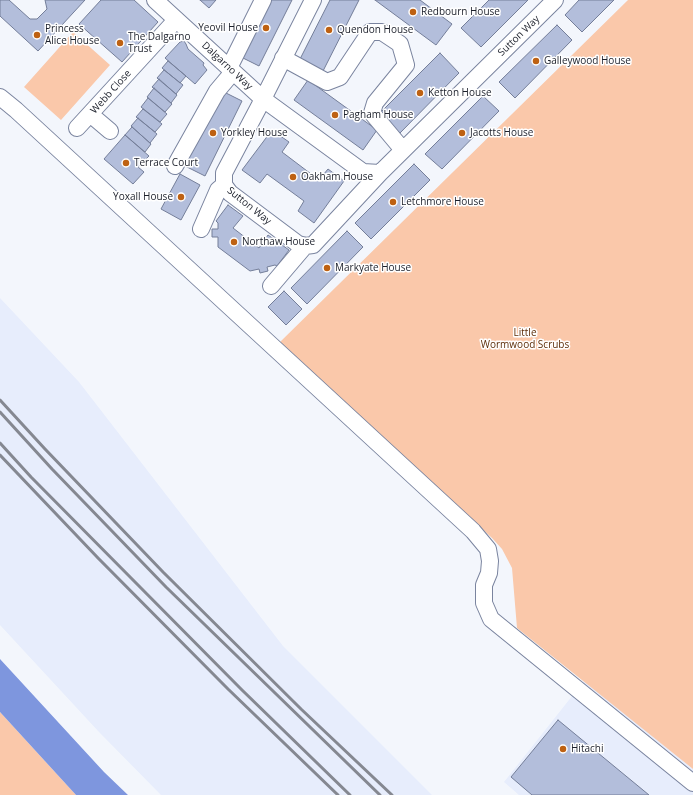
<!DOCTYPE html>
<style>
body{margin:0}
canvas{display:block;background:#f3f6fc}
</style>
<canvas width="693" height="795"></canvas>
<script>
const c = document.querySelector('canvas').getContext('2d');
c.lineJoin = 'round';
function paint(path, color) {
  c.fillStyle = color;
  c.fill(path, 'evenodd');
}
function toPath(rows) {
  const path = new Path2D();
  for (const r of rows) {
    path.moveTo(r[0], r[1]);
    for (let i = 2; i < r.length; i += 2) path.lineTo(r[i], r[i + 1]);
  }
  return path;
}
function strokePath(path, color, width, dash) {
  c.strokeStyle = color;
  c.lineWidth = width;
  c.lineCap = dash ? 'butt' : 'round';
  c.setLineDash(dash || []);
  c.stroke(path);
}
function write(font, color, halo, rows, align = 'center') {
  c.font = font + ' "Open Sans",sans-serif';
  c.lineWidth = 3;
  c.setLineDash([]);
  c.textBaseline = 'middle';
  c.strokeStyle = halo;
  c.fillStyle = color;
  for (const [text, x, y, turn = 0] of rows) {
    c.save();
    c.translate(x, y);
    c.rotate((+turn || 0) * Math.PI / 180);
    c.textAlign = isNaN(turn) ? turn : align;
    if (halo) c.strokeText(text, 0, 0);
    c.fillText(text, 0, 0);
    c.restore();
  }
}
paint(toPath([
 [0,298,79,382,283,646,432,795,161,795,99,732,0,625],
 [584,681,693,769,693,795,519,795,504,782]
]), '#e7edfc');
paint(toPath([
 [628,0,693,0,693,769,517,628,512,568,502,549,492,538,280,342],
 [73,32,110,65,61,120,24,87],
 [0,712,76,795,0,795]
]), '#fac8aa');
paint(toPath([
 [0,659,104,772,128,795,76,795,0,712]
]), '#7e96de');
const building = toPath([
 [0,0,9,0,30,19,37,19,47,9,45,0,85,0,38,51,0,16,0,0],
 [101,0,134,0,158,22,122,62,79,24,101,0],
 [200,0,216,0,209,8,200,0],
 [267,0,292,0,259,66,239,56,267,0],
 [330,0,359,0,322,73,299,61,330,0],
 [375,0,420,0,452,24,436,45,375,0],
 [489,0,528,0,481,47,461,28,489,0],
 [579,0,614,0,582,32,565,15,579,0],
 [557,25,572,40,515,98,499,82,557,25],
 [184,41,186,44,188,49,204,63,203,65,207,70,195,84,165,58,180,42,184,41],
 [440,53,459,73,400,133,380,113,440,53],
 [168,61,186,76,180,83,162,68,168,61],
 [164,70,183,85,176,94,157,78,164,70],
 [159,79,177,95,171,103,152,87,159,79],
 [308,80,377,130,363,150,294,100,308,80],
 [154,88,172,104,165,112,147,97,154,88],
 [220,90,242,101,205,176,183,165,220,90],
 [483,96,499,111,442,169,425,154,483,96],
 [148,98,167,114,160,122,141,107,148,98],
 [143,109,162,124,155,132,136,117,143,109],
 [138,118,157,134,150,143,131,126,138,118],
 [132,127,151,144,145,152,125,135,132,127],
 [272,130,289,142,282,152,319,180,328,169,344,181,314,223,298,211,304,201,267,174,260,183,242,170,272,130],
 [125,135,149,156,138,167,144,172,133,184,104,159,125,135],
 [414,164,430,180,371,239,355,223,414,164],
 [180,174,200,185,181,220,161,209,180,174],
 [228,205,243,216,233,228,259,248,268,235,289,250,277,266,275,265,267,267,268,271,260,273,259,269,250,271,218,247,218,237,212,237,212,229,218,229,218,223,216,221,228,205],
 [347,231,363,247,307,304,291,288,347,231],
 [284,291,302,309,286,325,268,307,284,291],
 [558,720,649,795,532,795,511,777,558,720]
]);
paint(building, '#b3bedb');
strokePath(building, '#747e99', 1);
const minor = toPath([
 [155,0,263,99,224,173,224,185,230,193,298,244,305,246,313,245,380,173],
 [313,0,263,99,363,172,380,173,555,0],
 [283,58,327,82,340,77,370,32,382,32,400,44,406,65,375,103,372,113,403,150],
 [229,68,263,0],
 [0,97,16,110,473,531,488,549,490,561,489,573,484,585,484,603,491,619,693,783],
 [90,114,110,131],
 [77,128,176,20],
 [175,166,217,91,233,72],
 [201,229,218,190,224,185],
 [271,286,305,246]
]);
strokePath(minor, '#7a849f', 18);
strokePath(minor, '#fff', 16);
strokePath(toPath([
 [0,400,45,449,163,572,301,709,392,795],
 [0,412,52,469,166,587,380,795],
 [0,443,31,477,242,690,350,795],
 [0,455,98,558,228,689,338,795]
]), '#858891', 3);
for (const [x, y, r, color] of [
 [413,12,4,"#be6112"],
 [266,28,4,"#be6112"],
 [329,30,4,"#be6112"],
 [37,35,4,"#be6112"],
 [120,43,4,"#be6112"],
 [536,61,4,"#be6112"],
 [420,93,4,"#be6112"],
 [335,115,4,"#be6112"],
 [213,133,4,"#be6112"],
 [462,133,4,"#be6112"],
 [126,163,4,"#be6112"],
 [293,177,4,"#be6112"],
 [181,197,4,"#be6112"],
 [393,202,4,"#be6112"],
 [234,242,4,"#be6112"],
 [327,268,4,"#be6112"],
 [563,749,4,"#be6112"]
]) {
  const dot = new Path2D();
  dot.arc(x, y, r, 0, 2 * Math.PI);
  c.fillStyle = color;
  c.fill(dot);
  strokePath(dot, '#fff', 1.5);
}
write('10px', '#1c202b', '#fff', [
 ["Redbourn House",421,12],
 ["Yeovil House",258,28,"right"],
 ["Princess",45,29],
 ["Alice House",45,41],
 ["Quendon House",337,30],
 ["The Dalgarno",128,37],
 ["Trust",128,49],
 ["Galleywood House",544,61],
 ["Ketton House",428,93],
 ["Pagham House",343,115],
 ["Yorkley House",221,133],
 ["Jacotts House",470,133],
 ["Terrace Court",134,163],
 ["Oakham House",301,177],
 ["Yoxall House",173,197,"right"],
 ["Letchmore House",401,202],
 ["Northaw House",242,242],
 ["Markyate House",335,268],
 ["Hitachi",571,749]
], 'left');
write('10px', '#1c202b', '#fff', [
 ["Sutton Way",519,36,-44],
 ["Dalgarno Way",227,66,43],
 ["Webb Close",111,92,-48],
 ["Sutton Way",249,206,39]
]);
write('10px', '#5e2e09', '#fff', [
 ["Little",525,333],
 ["Wormwood Scrubs",525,345]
]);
</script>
